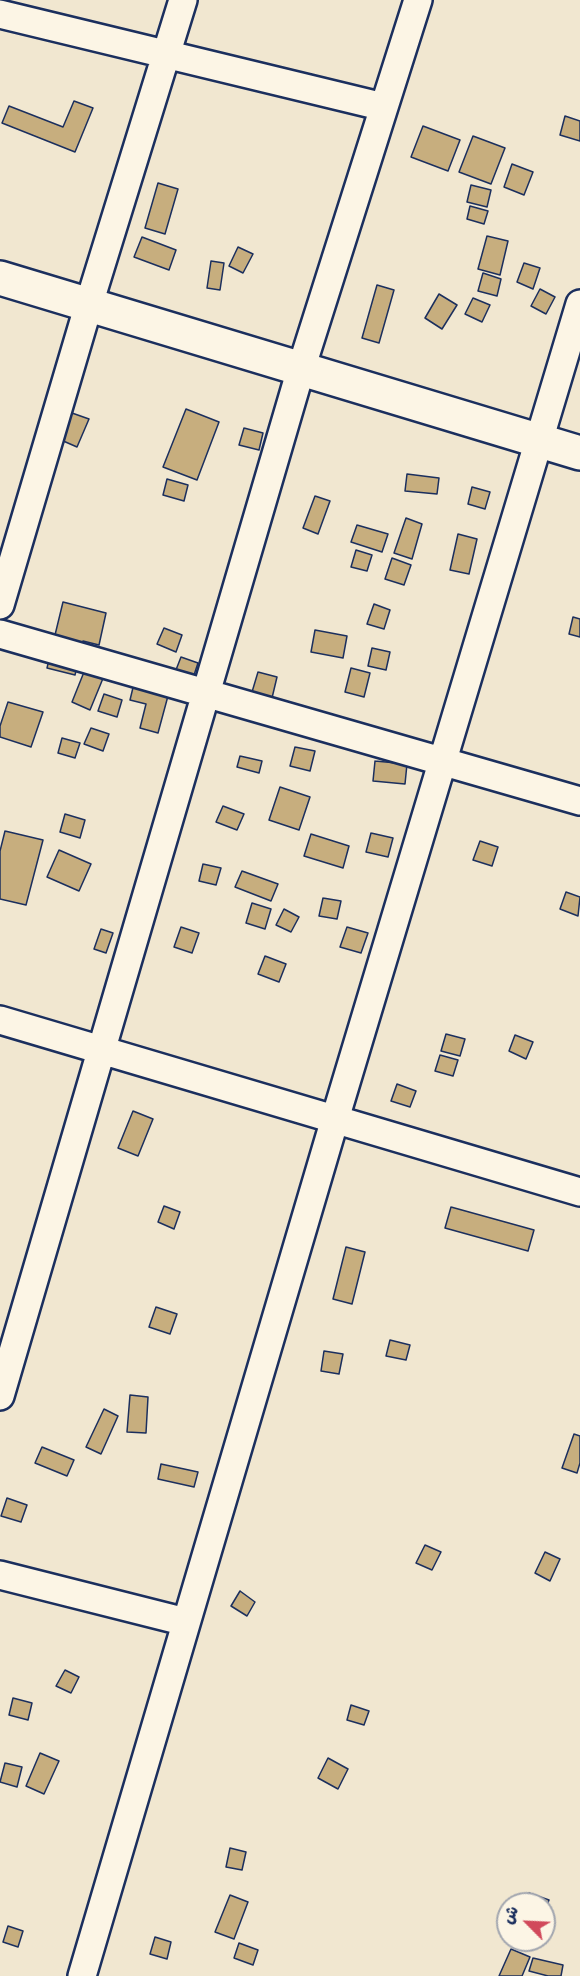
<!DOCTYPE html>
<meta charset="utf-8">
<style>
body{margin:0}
#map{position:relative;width:580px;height:1976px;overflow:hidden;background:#f1e7d0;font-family:Kalam,"Playpen Sans Arabic",sans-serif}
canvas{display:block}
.north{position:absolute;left:496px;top:1892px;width:60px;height:60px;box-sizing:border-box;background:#fcf5e5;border:2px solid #a2a6af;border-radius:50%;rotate:294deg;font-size:16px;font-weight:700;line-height:24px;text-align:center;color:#1b2f5e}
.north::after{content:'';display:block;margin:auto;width:21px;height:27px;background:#d1495b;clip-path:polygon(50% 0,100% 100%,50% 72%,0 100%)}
</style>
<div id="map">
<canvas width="580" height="1976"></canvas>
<div class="north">ش</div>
</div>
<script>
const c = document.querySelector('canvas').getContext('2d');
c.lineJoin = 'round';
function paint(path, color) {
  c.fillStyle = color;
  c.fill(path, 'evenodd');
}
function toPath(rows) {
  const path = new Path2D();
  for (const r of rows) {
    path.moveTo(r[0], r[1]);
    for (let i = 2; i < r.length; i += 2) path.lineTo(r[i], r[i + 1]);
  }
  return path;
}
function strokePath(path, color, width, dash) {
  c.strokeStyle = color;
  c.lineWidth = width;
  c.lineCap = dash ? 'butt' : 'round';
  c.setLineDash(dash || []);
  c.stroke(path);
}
const building = toPath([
 [74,101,93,108,75,152,2,123,9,106,63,127,74,101],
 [565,116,580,121,580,141,560,135,565,116],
 [423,126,460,140,448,171,411,157,423,126],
 [473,136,505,148,491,184,459,172,473,136],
 [512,164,533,172,524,195,504,187,512,164],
 [158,183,178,189,165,234,145,228,158,183],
 [471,185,491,190,487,207,467,202,471,185],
 [470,206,488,211,484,224,467,219,470,206],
 [487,236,508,241,500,275,478,269,487,236],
 [142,237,176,250,169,270,134,257,142,237],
 [238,247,253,254,243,273,229,266,238,247],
 [211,261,224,263,220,290,207,288,211,261],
 [524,263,540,268,533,289,517,282,524,263],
 [483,273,501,279,497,296,478,291,483,273],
 [377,285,394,290,379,343,362,338,377,285],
 [540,289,555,297,546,314,531,306,540,289],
 [439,294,457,305,442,329,425,318,439,294],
 [473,298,490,305,482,322,465,314,473,298],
 [186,409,219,422,197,480,163,467,186,409],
 [72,413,89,419,77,447,61,440,72,413],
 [244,428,263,433,259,450,239,445,244,428],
 [407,474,439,478,437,494,405,491,407,474],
 [167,479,188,485,184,501,163,495,167,479],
 [472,487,490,492,485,509,468,504,472,487],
 [315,496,330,501,318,534,303,528,315,496],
 [406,518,422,524,412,559,394,553,406,518],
 [357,525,388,534,382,552,351,542,357,525],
 [458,534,477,539,469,574,450,570,458,534],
 [356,550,372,555,367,571,351,567,356,550],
 [392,558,411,565,404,585,385,579,392,558],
 [63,602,106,613,99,645,83,641,75,675,47,668,63,602],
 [374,604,390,610,384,629,367,624,374,604],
 [573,617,580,619,580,637,569,634,573,617],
 [164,628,182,635,176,652,157,644,164,628],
 [315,630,347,636,343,658,311,652,315,630],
 [94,647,113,654,90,710,72,702,94,647],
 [372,648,390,652,386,670,368,666,372,648],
 [181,657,198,663,192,681,174,675,181,657],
 [351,668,370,673,364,697,345,692,351,668],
 [137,671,172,681,158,733,140,728,146,704,130,700,137,671],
 [258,672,277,677,272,698,252,692,258,672],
 [104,694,122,700,117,717,98,711,104,694],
 [8,702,43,712,31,747,0,737,0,726,8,702],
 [91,728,109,734,103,751,84,744,91,728],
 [62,738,80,743,75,758,58,753,62,738],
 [295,747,315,751,310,771,290,766,295,747],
 [240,756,262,761,259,773,237,767,240,756],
 [375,761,407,764,405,784,373,781,375,761],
 [280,787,310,797,299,830,269,820,280,787],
 [223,806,244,814,237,830,216,822,223,806],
 [65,814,85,820,80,838,60,832,65,814],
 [5,831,43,840,26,905,0,899,0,851,5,831],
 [371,833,393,838,388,857,366,852,371,833],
 [311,834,349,846,343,868,304,856,311,834],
 [480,841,498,847,492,866,473,860,480,841],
 [59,850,91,864,79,891,47,877,59,850],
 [203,864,221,868,216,885,199,881,203,864],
 [242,871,278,884,271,901,235,887,242,871],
 [566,892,580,897,578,916,560,909,566,892],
 [323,898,341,901,337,919,319,916,323,898],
 [252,903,271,909,265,929,246,923,252,903],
 [284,909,299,917,291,932,276,925,284,909],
 [181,927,199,933,192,953,174,947,181,927],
 [347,927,368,933,361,953,340,947,347,927],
 [101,929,113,933,106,953,94,949,101,929],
 [265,956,286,964,279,982,258,974,265,956],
 [446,1034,465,1039,460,1056,441,1051,446,1034],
 [515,1035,533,1042,526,1059,509,1051,515,1035],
 [440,1055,458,1060,453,1076,435,1071,440,1055],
 [397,1084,416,1091,410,1107,391,1101,397,1084],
 [133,1111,153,1119,138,1156,118,1148,133,1111],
 [164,1206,180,1212,174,1229,158,1222,164,1206],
 [451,1207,534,1230,528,1251,445,1228,451,1207],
 [346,1247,365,1252,352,1304,333,1299,346,1247],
 [156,1307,177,1314,170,1334,149,1327,156,1307],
 [390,1340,410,1345,406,1360,386,1356,390,1340],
 [324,1351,343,1354,339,1374,321,1371,324,1351],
 [130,1395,148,1397,146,1433,127,1432,130,1395],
 [104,1409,118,1416,101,1454,86,1447,104,1409],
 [574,1434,580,1436,580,1463,577,1473,562,1468,574,1434],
 [42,1447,74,1460,67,1476,35,1463,42,1447],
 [161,1464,198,1472,194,1487,158,1479,161,1464],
 [7,1498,27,1505,21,1522,1,1516,7,1498],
 [425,1545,441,1552,432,1570,416,1563,425,1545],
 [545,1552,560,1559,550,1581,535,1573,545,1552],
 [240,1591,255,1602,247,1616,231,1606,240,1591],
 [65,1670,79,1677,71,1693,56,1686,65,1670],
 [13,1698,32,1703,28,1720,9,1715,13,1698],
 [351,1705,369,1711,364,1725,347,1720,351,1705],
 [40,1753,59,1761,44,1794,26,1786,40,1753],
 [328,1758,348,1769,338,1789,318,1778,328,1758],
 [5,1763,22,1767,17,1787,0,1782,5,1763],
 [230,1848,246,1852,242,1870,226,1867,230,1848],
 [529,1893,549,1900,544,1913,544,1904,525,1904,529,1893],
 [230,1895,248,1902,234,1939,215,1932,230,1895],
 [8,1926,23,1931,18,1947,3,1942,8,1926],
 [155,1937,171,1942,167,1959,150,1954,155,1937],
 [239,1943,258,1950,253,1965,234,1958,239,1943],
 [511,1949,530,1957,522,1976,499,1976,511,1949],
 [533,1958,563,1965,561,1976,548,1976,529,1971,533,1958]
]);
paint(building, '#c7ae7e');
strokePath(building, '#1b2f5e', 1.5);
const street = toPath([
 [0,14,384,107],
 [0,605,89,304,183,0],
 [0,634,580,801],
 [0,1020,580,1192],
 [0,1396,301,369,418,0],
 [0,1575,186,1622],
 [82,1976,335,1119,580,304]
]);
const secondary = toPath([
 [0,278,580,453]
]);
strokePath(street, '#1b2f5e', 32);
strokePath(secondary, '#1b2f5e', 38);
strokePath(street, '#fcf5e5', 27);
strokePath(secondary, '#fcf5e5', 33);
</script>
